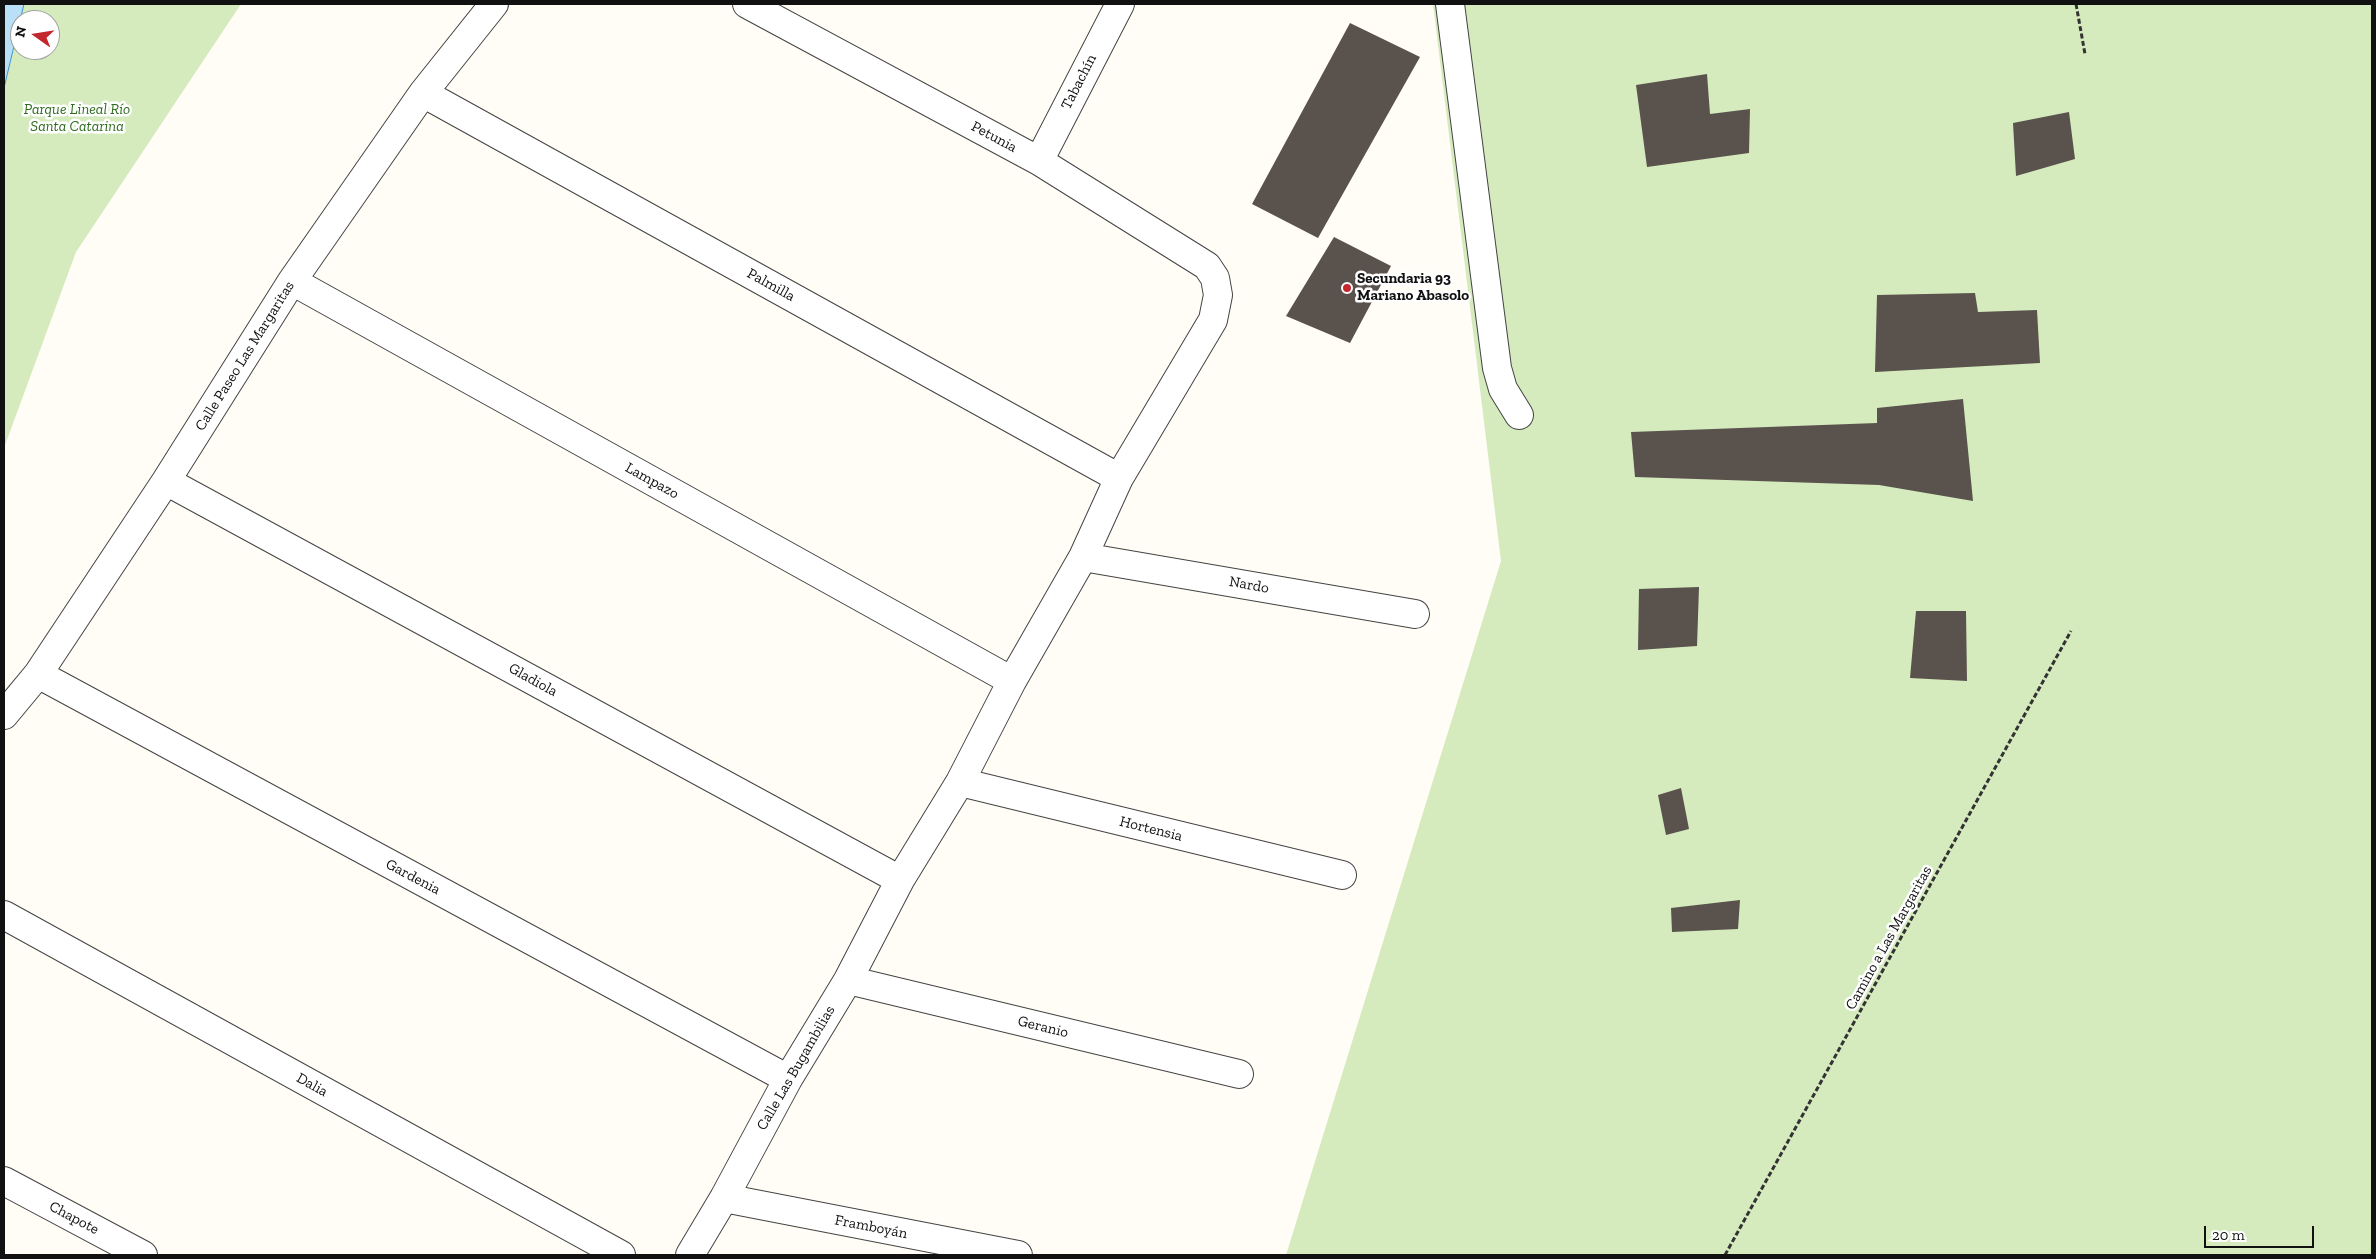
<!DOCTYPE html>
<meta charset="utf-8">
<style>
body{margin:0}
#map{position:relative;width:2376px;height:1259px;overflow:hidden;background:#fffdf5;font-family:"Zilla Slab",serif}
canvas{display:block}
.frame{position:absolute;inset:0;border:5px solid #111;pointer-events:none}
.north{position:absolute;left:10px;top:10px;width:50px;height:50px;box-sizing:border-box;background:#fff;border:1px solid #a0a0a0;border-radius:50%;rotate:283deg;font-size:14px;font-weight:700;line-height:20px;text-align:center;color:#111}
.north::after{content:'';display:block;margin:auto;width:18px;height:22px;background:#c4262e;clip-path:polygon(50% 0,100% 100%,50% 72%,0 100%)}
.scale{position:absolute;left:2204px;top:1226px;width:110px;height:22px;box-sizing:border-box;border:2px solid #111;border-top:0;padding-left:6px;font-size:15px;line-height:18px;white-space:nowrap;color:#111;-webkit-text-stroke:4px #fff;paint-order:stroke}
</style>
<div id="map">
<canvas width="2376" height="1259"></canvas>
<div class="frame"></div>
<div class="north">N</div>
<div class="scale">20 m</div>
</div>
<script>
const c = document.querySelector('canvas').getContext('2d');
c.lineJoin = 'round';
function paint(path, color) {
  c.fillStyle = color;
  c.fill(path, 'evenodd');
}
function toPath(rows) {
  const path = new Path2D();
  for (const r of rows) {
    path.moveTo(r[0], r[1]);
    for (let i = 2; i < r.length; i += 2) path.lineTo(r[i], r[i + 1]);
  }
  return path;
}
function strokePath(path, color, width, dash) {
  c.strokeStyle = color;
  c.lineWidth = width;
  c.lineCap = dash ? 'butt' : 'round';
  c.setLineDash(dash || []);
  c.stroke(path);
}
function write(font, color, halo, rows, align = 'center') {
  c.font = font + ' "Zilla Slab",serif';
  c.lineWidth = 5;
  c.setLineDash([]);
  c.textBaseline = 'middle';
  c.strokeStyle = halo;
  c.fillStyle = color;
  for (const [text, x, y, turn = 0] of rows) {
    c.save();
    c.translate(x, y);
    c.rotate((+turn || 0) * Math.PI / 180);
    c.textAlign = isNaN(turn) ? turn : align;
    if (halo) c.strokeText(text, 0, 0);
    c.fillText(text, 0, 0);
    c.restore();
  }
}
paint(toPath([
 [4,4,241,4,76,252,4,448],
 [20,20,50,20,50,50,20,50],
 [1433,4,2372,4,2372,1255,1286,1255,1501,561]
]), '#d5ebbd');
const water = toPath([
 [4,4,24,4,4,88,4,4]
]);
paint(water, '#b9e0f7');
strokePath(water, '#3f96cf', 1);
paint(toPath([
 [1350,23,1420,57,1318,238,1252,204],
 [1707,74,1710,114,1750,109,1749,153,1647,167,1636,85],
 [2069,112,2075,159,2016,176,2013,123],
 [1334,237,1391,266,1350,343,1286,316],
 [1975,293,1978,312,2037,310,2040,363,1875,372,1877,295],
 [1963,399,1973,501,1879,485,1635,477,1631,432,1877,423,1877,408],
 [1699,587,1697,646,1638,650,1639,589],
 [1916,611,1966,611,1967,681,1910,678],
 [1681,788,1689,829,1666,835,1658,795],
 [1740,900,1738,929,1672,932,1671,908]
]), '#5a524d');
const street = toPath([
 [1450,4,1497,368,1503,389,1519,415],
 [423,93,1119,478],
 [1039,161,1120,4],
 [292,281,1012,681],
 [166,481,900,880],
 [1083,557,1415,614],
 [38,674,788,1079],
 [4,715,38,674,166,481,292,281,423,93,494,4],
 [960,782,1342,875],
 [4,915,621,1255],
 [848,980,1239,1074],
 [4,1181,143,1255],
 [724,1198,1018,1255],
 [690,1255,724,1198,788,1079,848,980,900,880,960,782,1012,681,1083,557,1119,478,1213,320,1218,295,1215,278,1207,266,1039,161,747,4]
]);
strokePath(street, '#444', 30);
strokePath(toPath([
 [2076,4,2085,54],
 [1725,1255,2071,631]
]), '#333', 3, [5, 2.5]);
strokePath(street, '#fff', 28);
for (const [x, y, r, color] of [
 [1347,288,5,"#c4262e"]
]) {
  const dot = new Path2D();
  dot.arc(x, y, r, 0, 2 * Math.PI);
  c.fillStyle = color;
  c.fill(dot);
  strokePath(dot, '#fff', 2);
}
write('15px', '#111', '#fff', [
 ["Tabachín",1079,82,-63],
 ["Petunia",994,137,28],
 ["Palmilla",771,285,29],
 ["Calle Paseo Las Margaritas",245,356,-58],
 ["Lampazo",652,481,29],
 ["Nardo",1249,585,10],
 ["Gladiola",533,680,29],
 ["Hortensia",1151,829,14],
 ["Gardenia",413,877,28],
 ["Camino a Las Margaritas",1889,938,-61],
 ["Geranio",1043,1027,14],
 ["Calle Las Bugambilias",796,1068,-60],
 ["Dalia",312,1085,29],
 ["Chapote",74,1218,28],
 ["Framboyán",871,1227,11]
]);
write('italic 15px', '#2f6b1f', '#fff', [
 ["Parque Lineal Río",77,110],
 ["Santa Catarina",77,127]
]);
write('bold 15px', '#111', '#fff', [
 ["Secundaria 93",1357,279],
 ["Mariano Abasolo",1357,296]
], 'left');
</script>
